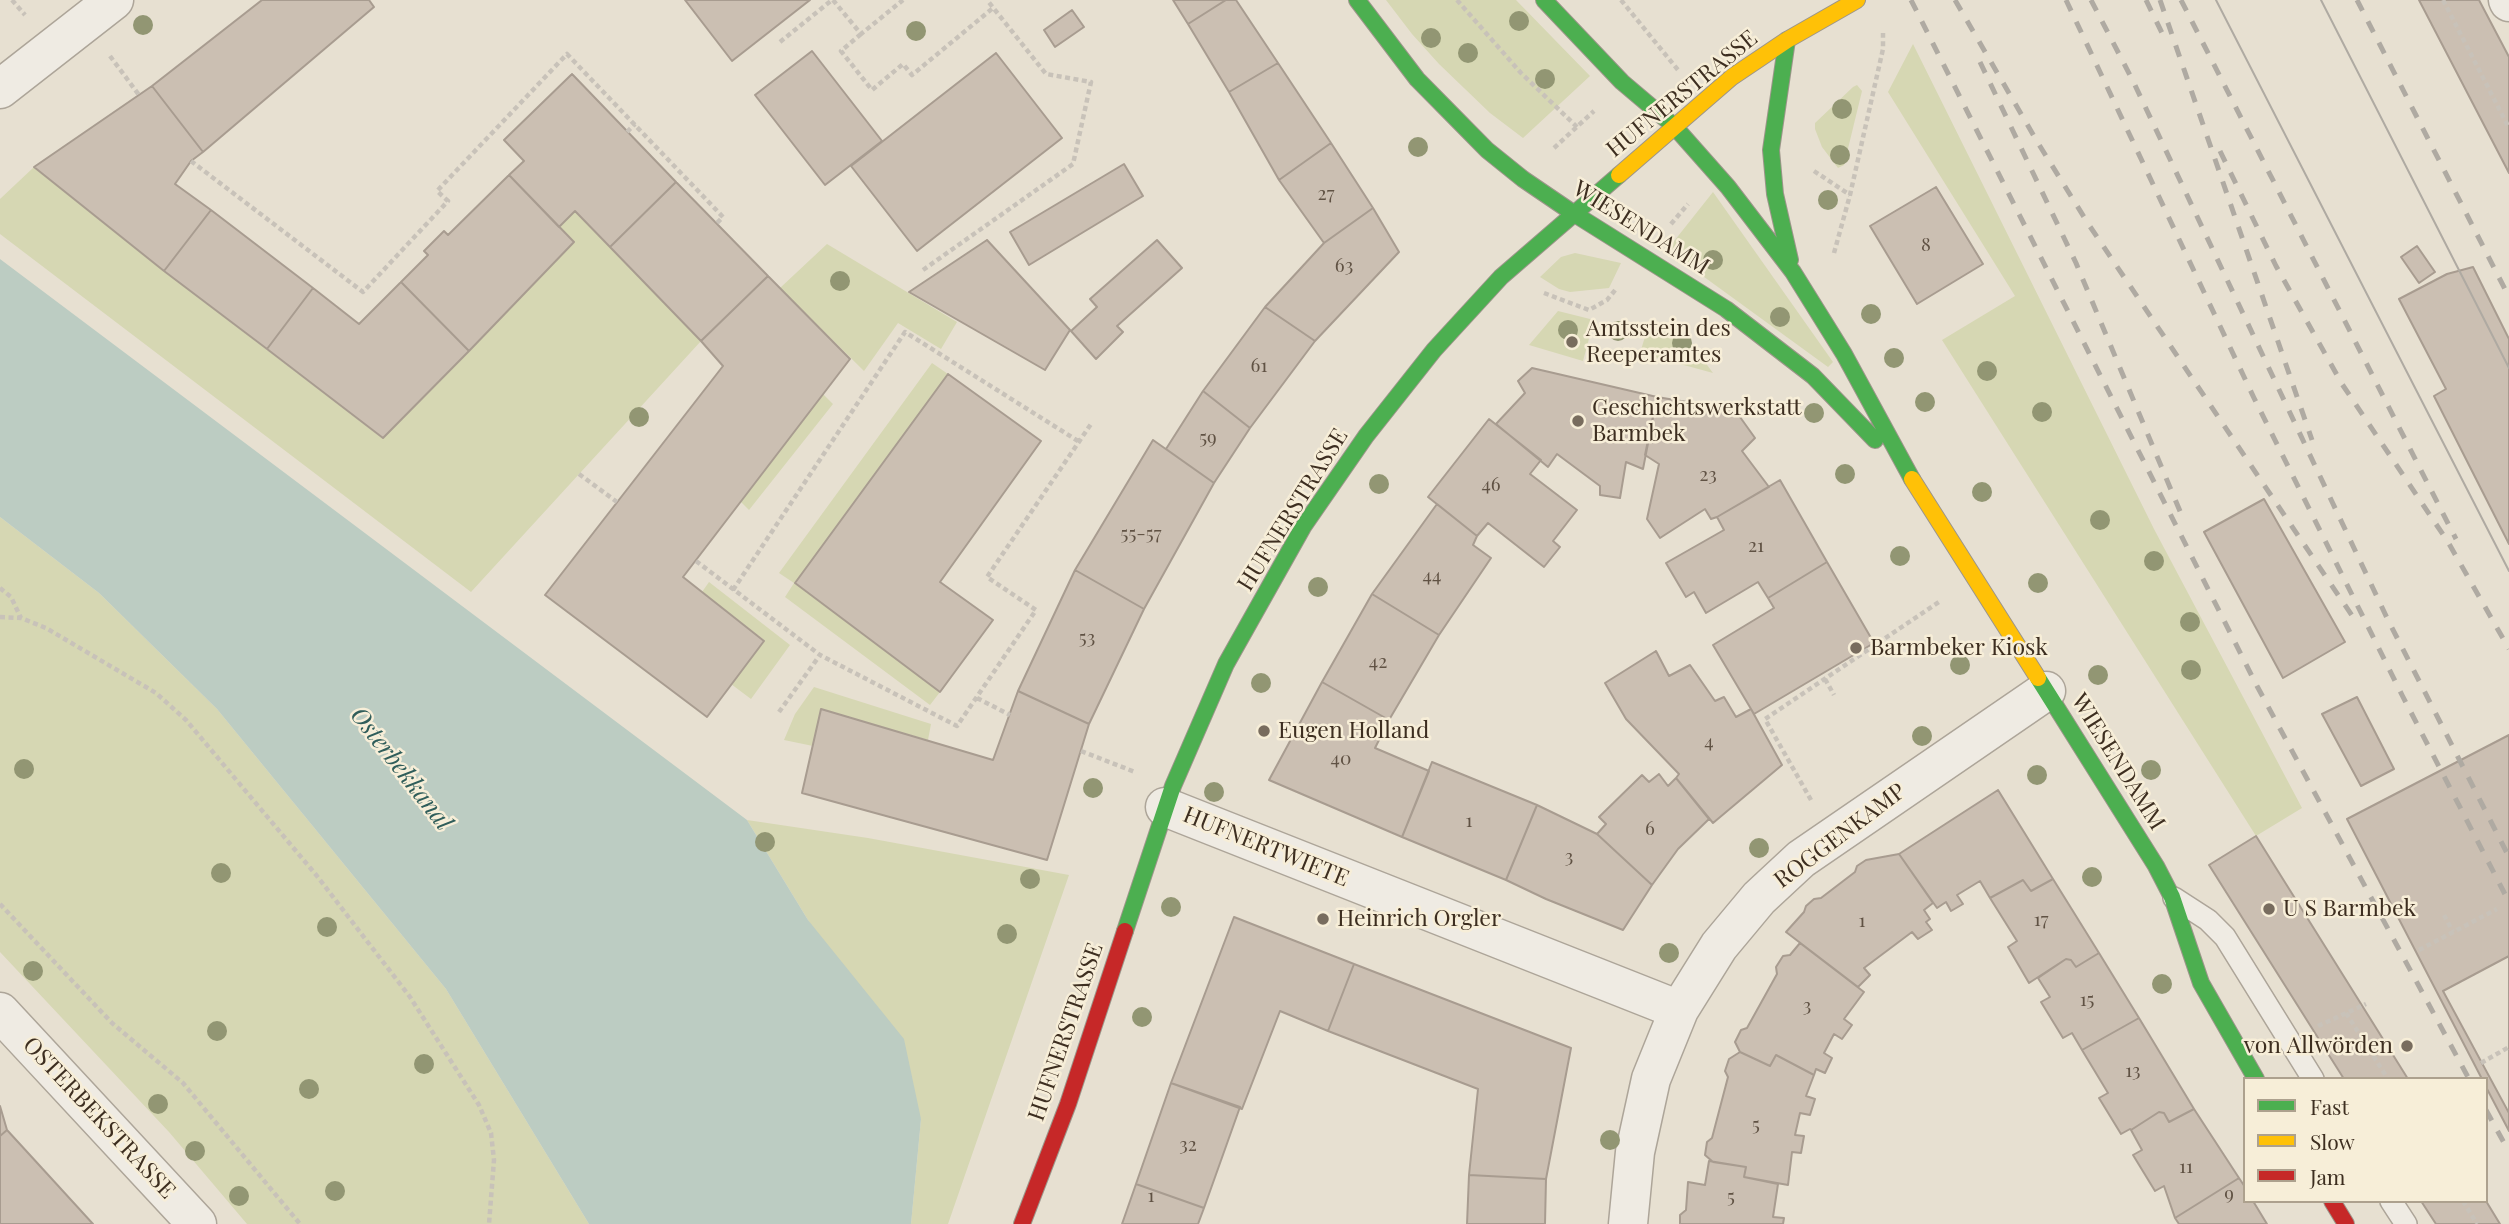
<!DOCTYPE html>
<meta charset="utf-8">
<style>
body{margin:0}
#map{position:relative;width:2509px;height:1224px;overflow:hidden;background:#e7e0d1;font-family:"Playfair Display",serif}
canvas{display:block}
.legend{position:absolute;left:2243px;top:1077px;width:245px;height:126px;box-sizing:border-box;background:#f7eed8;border:2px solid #ada18e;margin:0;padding:9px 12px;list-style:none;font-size:21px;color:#3d2e20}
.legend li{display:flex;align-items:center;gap:14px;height:35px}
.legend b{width:35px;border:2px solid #ada18e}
</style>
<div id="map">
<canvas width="2509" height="1224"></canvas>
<ul class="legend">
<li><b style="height:9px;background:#4caf50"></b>Fast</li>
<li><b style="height:9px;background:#ffc107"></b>Slow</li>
<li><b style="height:9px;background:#c62828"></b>Jam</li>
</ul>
</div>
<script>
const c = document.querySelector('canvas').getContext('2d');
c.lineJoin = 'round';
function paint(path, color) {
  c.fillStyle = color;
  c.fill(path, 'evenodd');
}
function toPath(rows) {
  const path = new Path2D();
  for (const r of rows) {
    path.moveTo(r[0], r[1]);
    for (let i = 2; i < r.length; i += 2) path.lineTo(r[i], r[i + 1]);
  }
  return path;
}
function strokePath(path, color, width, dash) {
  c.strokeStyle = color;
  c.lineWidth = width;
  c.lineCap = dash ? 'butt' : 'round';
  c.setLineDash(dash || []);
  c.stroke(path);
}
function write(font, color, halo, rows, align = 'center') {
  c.font = font + ' "Playfair Display",serif';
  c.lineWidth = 5;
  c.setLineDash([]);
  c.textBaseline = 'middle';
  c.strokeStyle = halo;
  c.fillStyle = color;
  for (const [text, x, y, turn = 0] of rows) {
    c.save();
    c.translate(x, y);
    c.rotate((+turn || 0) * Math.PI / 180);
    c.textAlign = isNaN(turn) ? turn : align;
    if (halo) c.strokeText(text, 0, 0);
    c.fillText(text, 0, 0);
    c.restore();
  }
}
paint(toPath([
 [1386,0,1516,0,1590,76,1523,138,1490,113,1439,64,1412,34],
 [1913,44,2154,529,2302,808,2256,836,1942,340,2015,296,1888,92],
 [1857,85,1862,91,1844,165,1838,168,1822,147,1815,129,1815,123,1853,87],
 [34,167,164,271,382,438,469,351,559,227,575,211,701,341,471,592,0,234,0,199],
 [1713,192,1833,362,1828,367,1667,250],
 [827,244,957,322,941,349,898,323,864,371,780,288],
 [1575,253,1621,263,1609,288,1570,292,1559,289,1540,277,1561,257],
 [1558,311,1594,320,1583,361,1529,345],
 [1648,327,1688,339,1713,373,1640,353],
 [932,363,948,374,795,583,940,692,930,705,785,597,794,583,779,573],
 [823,394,833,404,749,510,741,502],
 [0,517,99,593,217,709,446,989,589,1224,247,1224,169,1132,0,952],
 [709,582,790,645,751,699,731,684,764,640,702,592],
 [814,687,931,724,928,740,821,709,813,746,784,740,795,714],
 [747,820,868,838,1069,875,948,1224,911,1224,921,1119,808,920]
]), '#d6d7b3');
paint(toPath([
 [0,259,747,820,808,920,904,1039,921,1119,911,1224,589,1224,446,989,217,709,99,593,0,517]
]), '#bcccc2');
const building = toPath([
 [262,0,369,0,374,7,203,152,152,86,262,0],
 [685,0,810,0,732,61,685,0],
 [1173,0,1226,0,1188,24,1173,0],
 [1226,0,1236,0,1278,63,1229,92,1188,24,1226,0],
 [2419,0,2479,0,2509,57,2509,173,2419,0],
 [1072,10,1084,27,1055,47,1044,30,1072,10],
 [812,51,882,141,825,185,755,95,812,51],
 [996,53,1062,138,917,251,851,166,996,53],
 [1278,63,1331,143,1279,180,1229,92,1278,63],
 [572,74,676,182,610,247,575,211,559,227,509,175,524,161,504,140,572,74],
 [152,86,203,152,191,161,175,184,211,210,164,271,34,167,152,86],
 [1331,143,1373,208,1324,243,1279,180,1331,143],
 [1124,164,1143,196,1029,265,1010,232,1124,164],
 [509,175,574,242,469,351,401,282,428,255,424,251,444,231,448,235,509,175],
 [676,182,768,276,701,341,610,247,676,182],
 [1936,187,1983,264,1917,304,1870,226,1936,187],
 [1373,208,1399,252,1315,341,1265,307,1324,243,1373,208],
 [211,210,313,288,267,349,164,271,211,210],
 [987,240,1070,330,1045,370,909,292,987,240],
 [1157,240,1182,268,1117,326,1123,332,1096,359,1071,331,1097,307,1090,299,1157,240],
 [2417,246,2435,272,2419,283,2401,257,2417,246],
 [2473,267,2509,339,2509,544,2434,396,2446,389,2399,299,2447,274,2473,267],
 [768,276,850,359,683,577,764,641,707,717,545,595,723,366,701,341,768,276],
 [401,282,469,351,383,438,267,349,313,288,359,324,401,282],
 [1265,307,1315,341,1250,428,1203,391,1265,307],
 [1532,368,1657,397,1643,469,1626,462,1620,498,1600,495,1600,486,1557,454,1548,467,1496,424,1525,393,1518,381,1532,368],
 [948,374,1041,441,940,582,993,620,940,692,795,583,948,374],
 [1203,391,1250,428,1214,483,1166,449,1203,391],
 [1657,397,1735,410,1755,438,1742,451,1769,487,1717,517,1711,519,1705,509,1660,538,1647,519,1659,464,1645,455,1657,397],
 [1489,419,1541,460,1530,474,1577,510,1553,541,1560,547,1544,567,1488,523,1477,536,1428,497,1489,419],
 [1153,440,1214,483,1144,609,1075,570,1153,440],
 [1780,480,1827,562,1768,598,1758,582,1706,613,1694,592,1686,597,1666,563,1724,530,1717,517,1780,480],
 [2264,499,2345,642,2283,678,2204,532,2264,499],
 [1437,504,1477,536,1473,545,1491,558,1439,635,1372,594,1437,504],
 [1827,562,1874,643,1754,714,1713,645,1774,608,1768,598,1827,562],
 [1075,570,1144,609,1089,724,1018,691,1075,570],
 [1372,594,1439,635,1389,720,1322,682,1372,594],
 [1656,651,1669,676,1690,665,1715,701,1724,697,1736,717,1751,709,1782,765,1713,823,1676,778,1679,774,1626,719,1605,683,1656,651],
 [1322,682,1389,720,1375,748,1429,771,1402,837,1269,780,1322,682],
 [1018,691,1089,724,1047,860,802,793,821,709,993,760,1018,691],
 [2357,697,2394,769,2361,786,2322,714,2357,697],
 [2509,735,2509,1131,2486,1087,2486,1079,2482,1079,2347,819,2509,735],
 [1432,762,1537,805,1506,880,1402,837,1432,762],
 [1659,774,1668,786,1676,778,1709,819,1678,849,1652,885,1597,834,1606,824,1599,817,1642,775,1649,782,1659,774],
 [1998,790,2053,879,2031,891,2023,880,1990,898,1980,881,1957,895,1963,904,1951,911,1946,902,1937,908,1899,854,1998,790],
 [1537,805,1597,834,1652,885,1623,930,1546,899,1506,880,1537,805],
 [2256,836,2408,1079,2344,1079,2209,865,2256,836],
 [1899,854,1933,903,1924,910,1930,919,1926,922,1932,930,1918,939,1912,932,1864,968,1870,975,1858,987,1786,932,1804,912,1806,906,1814,899,1821,898,1855,872,1857,866,1866,860,1899,854],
 [2053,879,2099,953,2076,967,2071,960,2066,959,2029,983,2008,947,2017,941,1990,898,2023,880,2031,891,2053,879],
 [1234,917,1354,964,1328,1031,1280,1011,1242,1109,1171,1083,1234,917],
 [1800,943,1864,992,1844,1019,1852,1025,1842,1039,1834,1034,1824,1053,1832,1058,1825,1073,1816,1069,1814,1075,1776,1055,1770,1066,1740,1052,1735,1042,1741,1030,1747,1028,1777,974,1776,967,1783,956,1790,955,1800,943],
 [2099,953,2139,1018,2082,1050,2072,1033,2063,1038,2041,1002,2050,997,2038,978,2066,959,2071,960,2076,967,2099,953],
 [2509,956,2509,1113,2443,991,2509,956],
 [1354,964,1571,1048,1546,1179,1469,1175,1478,1089,1328,1031,1354,964],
 [2139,1018,2194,1109,2169,1122,2164,1113,2159,1112,2131,1130,2130,1129,2121,1134,2099,1098,2108,1093,2082,1050,2139,1018],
 [1740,1052,1770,1066,1776,1055,1814,1075,1806,1096,1815,1099,1810,1115,1800,1113,1795,1135,1804,1136,1801,1153,1792,1152,1788,1185,1744,1177,1746,1167,1713,1162,1705,1155,1707,1142,1712,1138,1728,1077,1725,1071,1729,1059,1740,1052],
 [1171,1083,1240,1107,1204,1208,1136,1184,1171,1083],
 [0,1106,7,1130,0,1136,0,1106],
 [2194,1109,2239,1178,2175,1218,2164,1186,2155,1191,2133,1155,2142,1150,2131,1130,2159,1112,2164,1113,2169,1122,2194,1109],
 [7,1130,40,1166,93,1224,0,1224,0,1136,7,1130],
 [1709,1161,1746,1167,1744,1177,1778,1184,1773,1217,1784,1218,1783,1224,1680,1224,1680,1215,1686,1210,1688,1182,1705,1185,1709,1161],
 [1469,1175,1546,1179,1545,1224,1467,1224,1469,1175],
 [2239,1178,2245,1187,2245,1201,2253,1201,2267,1224,2179,1224,2175,1218,2239,1178],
 [1136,1184,1204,1208,1198,1224,1122,1224,1136,1184],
 [2421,1201,2486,1201,2500,1224,2436,1224,2421,1201]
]);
paint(building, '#cbbfb2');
strokePath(building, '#a89c90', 2);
const lane = toPath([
 [2174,898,2208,920,2225,937,2313,1079],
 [2391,1201,2406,1224]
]);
const street = toPath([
 [2508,0,2509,2],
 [0,89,114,0],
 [1165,807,1679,1010],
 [0,1012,197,1224],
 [1628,1224,1635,1152,1651,1079,1679,1010,1719,946,1759,898,1801,859,2046,691]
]);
const fast = toPath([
 [1357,0,1417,79,1487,150,1523,179,1573,213,1726,309,1813,376,1875,440],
 [1544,0,1622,82,1674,126,1728,187,1793,272,1844,354,1912,479],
 [1787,40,1771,150,1775,194,1790,260],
 [2038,678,2156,866,2172,897,2201,983,2256,1079],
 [1125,931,1173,786,1226,664,1303,527,1366,436,1434,350,1501,277,1619,175]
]);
const slow = toPath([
 [1619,175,1732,77,1787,40,1857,0],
 [1912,479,2038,678]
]);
const jam = toPath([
 [2332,1201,2346,1224],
 [1022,1224,1068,1104,1125,931]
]);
strokePath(lane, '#ada599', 24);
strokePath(street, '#ada599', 41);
strokePath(fast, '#9c958a', 18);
strokePath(slow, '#9c958a', 18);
strokePath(jam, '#9c958a', 18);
strokePath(toPath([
 [12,0,25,15],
 [833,0,861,34,903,0],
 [1457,0,1521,73,1577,127],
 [1621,0,1678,70],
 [2443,0,2509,128],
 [861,34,841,51,872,90,903,64,912,75,993,8],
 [780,42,832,0],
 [110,56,139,95],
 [627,132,635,124],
 [1554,148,1594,111],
 [191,161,363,292,448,201,437,191,567,54,723,217,717,223],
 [1814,171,1850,195],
 [1671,224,1688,204],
 [1834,253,1850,195,1883,49,1883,33],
 [923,270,1073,164,1091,82,1046,74,987,0],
 [1544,293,1589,310,1607,300,1616,289],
 [579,474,617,502],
 [696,561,820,655,957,726,1036,610,987,577,1091,424],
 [0,588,11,597,21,618],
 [733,590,905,332,1078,441],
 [0,617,21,618,46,628,156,693,186,720,317,876,410,997,479,1105,491,1133,494,1160,489,1224],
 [1825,679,1834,695],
 [977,698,1010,715],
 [779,712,820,655],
 [1081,751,1135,772],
 [1811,800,1765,719,1939,602],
 [0,904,112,1023,183,1083,300,1224],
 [2444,915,2453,932],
 [2419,950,2497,909],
 [2346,1013,2388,1079],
 [2318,1026,2366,1004],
 [2481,1063,2509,1047],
 [2463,1201,2477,1224]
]), '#c8c2b9', 4.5, [5, 3.5]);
strokePath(lane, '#efebe3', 21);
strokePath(street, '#efebe3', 38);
strokePath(fast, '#4caf50', 16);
strokePath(slow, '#ffc107', 16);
strokePath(jam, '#c62828', 16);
strokePath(toPath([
 [2216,0,2509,571],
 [2321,0,2509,368]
]), '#afaaa2', 2);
strokePath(toPath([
 [1911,0,2257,686,2469,1079],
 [1955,0,2038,143,2089,225,2357,623],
 [2066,0,2254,398,2402,695,2509,902],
 [2091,0,2133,81,2388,620,2509,857],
 [2146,0,2163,35],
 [2160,0,2312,440],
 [2181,0,2456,539],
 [2357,0,2509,297],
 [1980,62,2076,263,2182,516],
 [2220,151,2276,266,2342,384,2448,542,2509,649],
 [2486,1110,2509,1152]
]), '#afaaa2', 5, [12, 12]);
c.fillStyle = '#929673';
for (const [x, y] of [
 [1519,21],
 [143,25],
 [916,31],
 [1431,38],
 [1468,53],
 [1545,79],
 [1842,109],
 [1418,147],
 [1840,155],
 [1828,200],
 [1713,260],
 [840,281],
 [1871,314],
 [1780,317],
 [1568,330],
 [1618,331],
 [1682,343],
 [1894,358],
 [1987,371],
 [1925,402],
 [2042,412],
 [1814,413],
 [639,417],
 [1845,474],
 [1379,484],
 [1982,492],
 [2100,520],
 [1900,556],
 [2154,561],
 [2038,583],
 [1318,587],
 [2190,622],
 [1960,665],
 [2191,670],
 [2098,675],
 [1261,683],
 [1922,736],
 [24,769],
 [2151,770],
 [2037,775],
 [1093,788],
 [1214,792],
 [765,842],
 [1759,848],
 [221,873],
 [2092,877],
 [1030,879],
 [1171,907],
 [327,927],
 [1007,934],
 [1669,953],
 [33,971],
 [2162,984],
 [1142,1017],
 [217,1031],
 [424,1064],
 [309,1089],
 [158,1104],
 [1610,1140],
 [195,1151],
 [335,1191],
 [239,1196]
]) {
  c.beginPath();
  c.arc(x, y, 10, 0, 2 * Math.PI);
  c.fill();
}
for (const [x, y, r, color] of [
 [1572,342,7,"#786c5e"],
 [1578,421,7,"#786c5e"],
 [1856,648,7,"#786c5e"],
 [1264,731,7,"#786c5e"],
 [2269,909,7,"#786c5e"],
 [1323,919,7,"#786c5e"],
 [2407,1046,7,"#786c5e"]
]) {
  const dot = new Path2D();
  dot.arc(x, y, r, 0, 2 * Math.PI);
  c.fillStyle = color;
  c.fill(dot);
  strokePath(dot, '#f7eed8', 2.5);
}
write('19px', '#605244', null, [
 ["27",1326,194],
 ["8",1926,245],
 ["63",1344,266],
 ["61",1259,366],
 ["59",1208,438],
 ["23",1708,475],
 ["46",1491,485],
 ["55-57",1141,534],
 ["21",1756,546],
 ["44",1432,576],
 ["53",1087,638],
 ["42",1378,662],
 ["4",1709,742],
 ["40",1341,759],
 ["1",1469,821],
 ["6",1650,829],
 ["3",1569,857],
 ["17",2041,920],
 ["1",1862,921],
 ["15",2087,1000],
 ["3",1807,1006],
 ["13",2133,1071],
 ["5",1756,1125],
 ["32",1188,1145],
 ["11",2186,1167],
 ["9",2229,1194],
 ["1",1151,1196],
 ["5",1731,1197]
]);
write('23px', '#3d2e20', '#f7eed8', [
 ["HUFNERSTRASSE",1682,94,-39],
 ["WIESENDAMM",1641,228,32],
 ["HUFNERSTRASSE",1293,510,-58],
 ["WIESENDAMM",2118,762,58],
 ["ROGGENKAMP",1840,836,-37],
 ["HUFNERTWIETE",1266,847,22],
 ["HUFNERSTRASSE",1066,1032,-71],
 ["OSTERBEKSTRASSE",99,1118,47]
]);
write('23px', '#3d2e20', '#f7eed8', [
 ["Amtsstein des",1586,329],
 ["Reeperamtes",1586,355],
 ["Geschichtswerkstatt",1592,408],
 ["Barmbek",1592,434],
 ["Barmbeker Kiosk",1870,648],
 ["Eugen Holland",1278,731],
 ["U S Barmbek",2283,909],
 ["Heinrich Orgler",1337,919],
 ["von Allwörden",2393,1046,"right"]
], 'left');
write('italic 24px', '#2f5d5a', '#f7eed8', [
 ["Osterbekkanal",401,769,52]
]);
</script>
